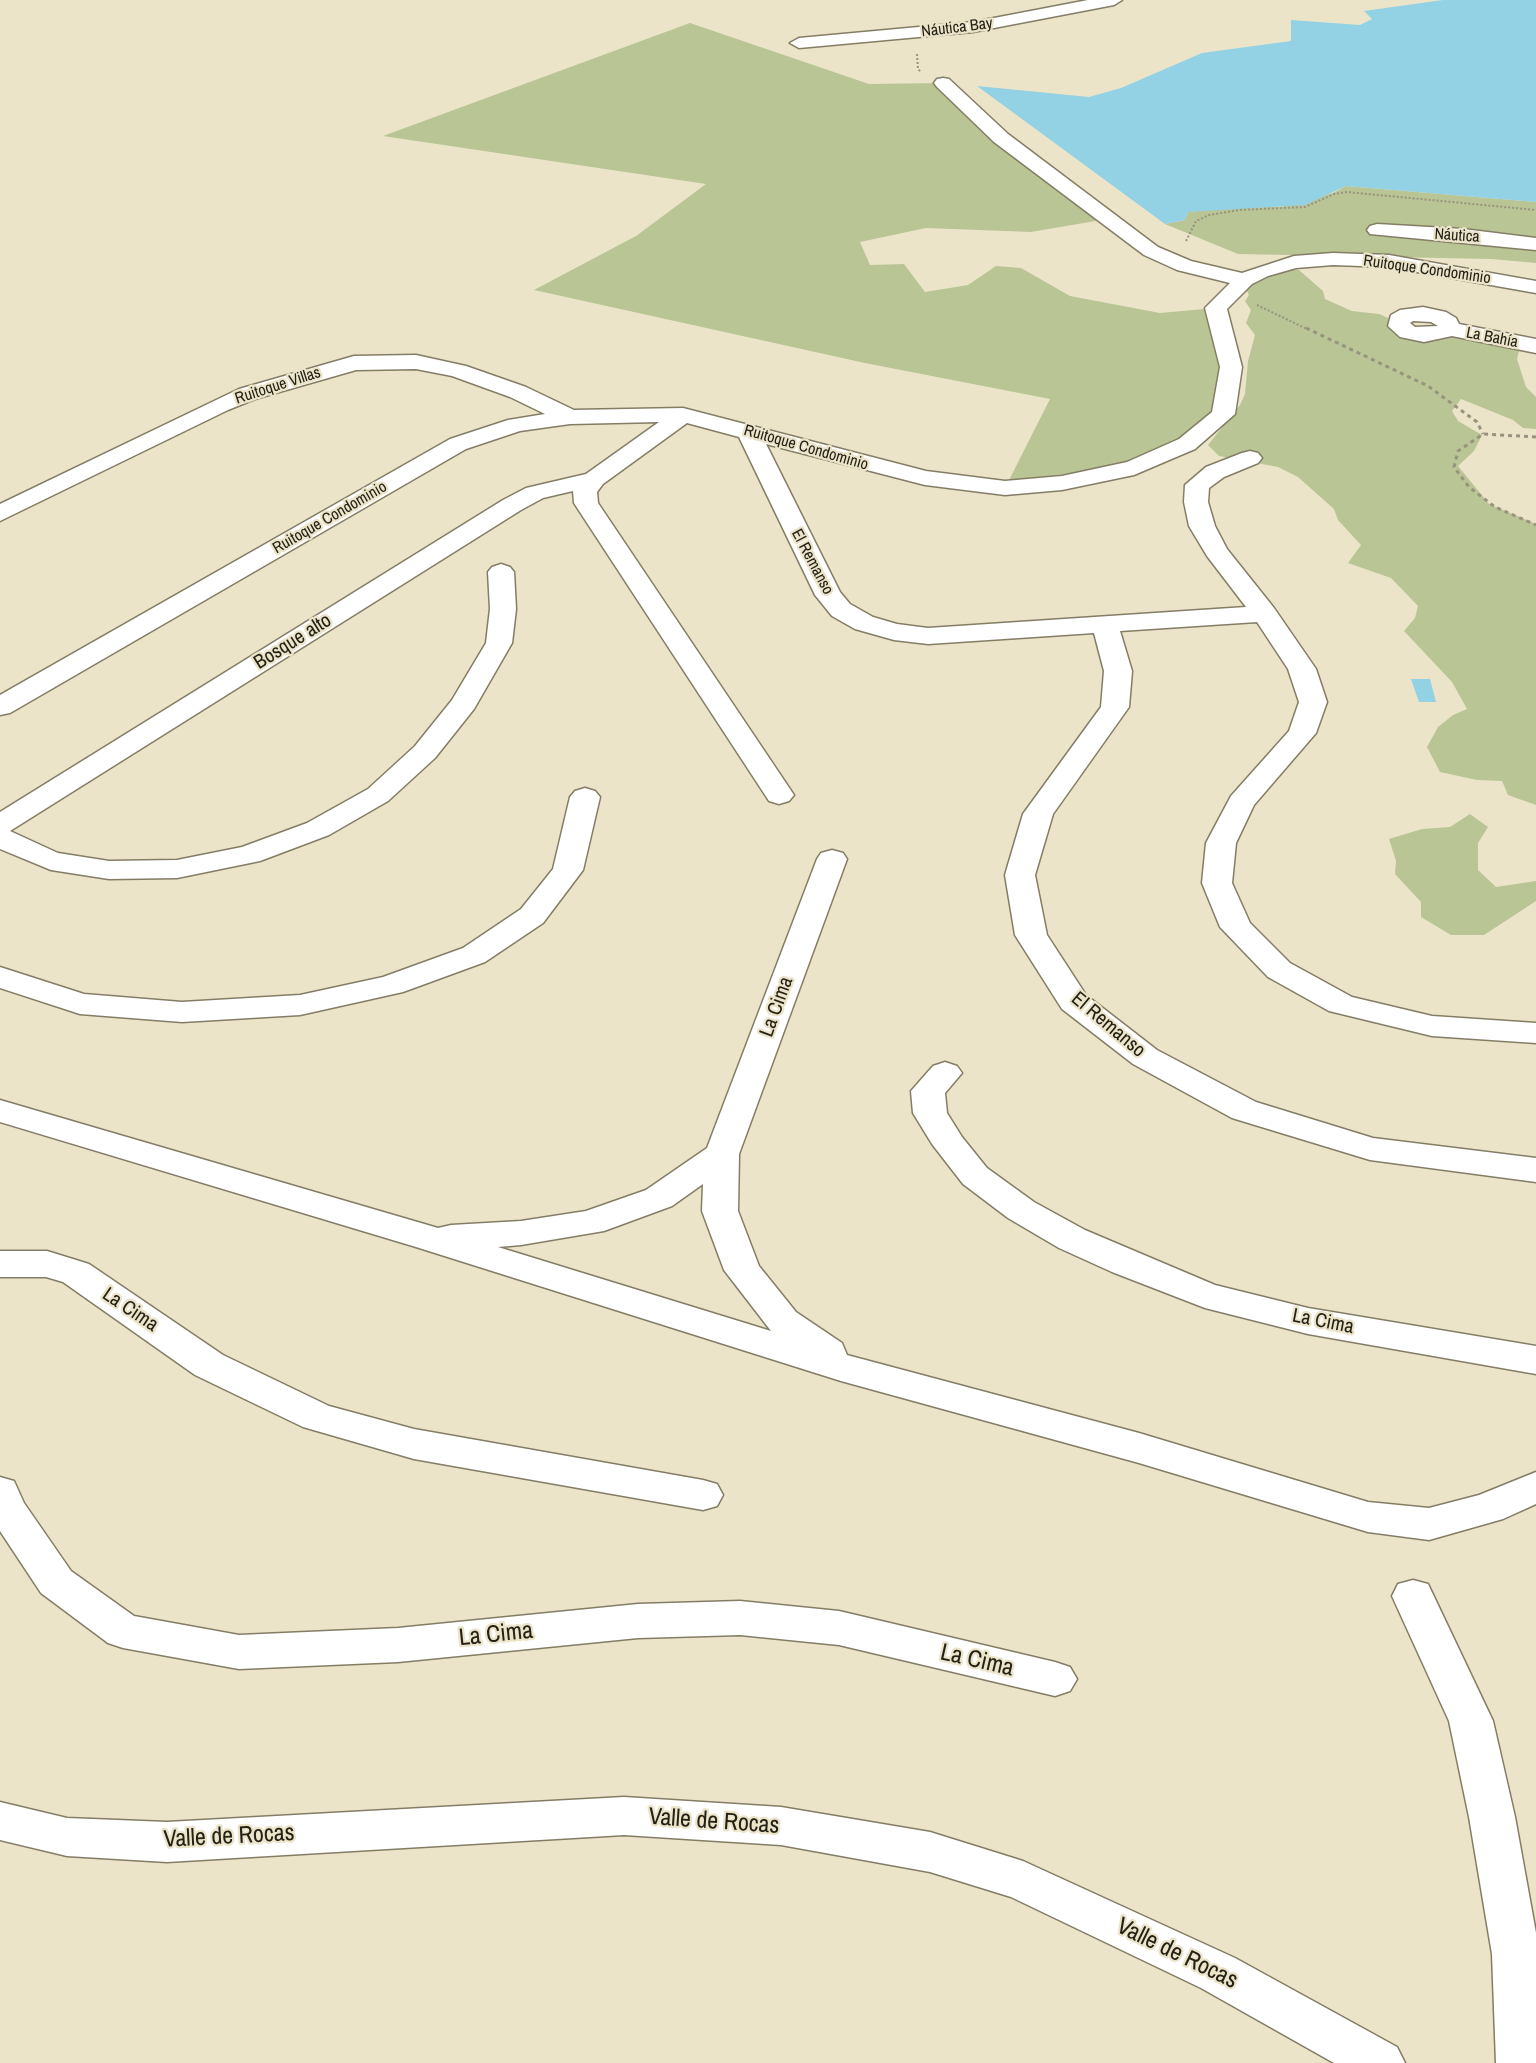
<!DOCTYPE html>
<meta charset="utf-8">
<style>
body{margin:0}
canvas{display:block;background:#ebe4c9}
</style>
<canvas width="1536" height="2063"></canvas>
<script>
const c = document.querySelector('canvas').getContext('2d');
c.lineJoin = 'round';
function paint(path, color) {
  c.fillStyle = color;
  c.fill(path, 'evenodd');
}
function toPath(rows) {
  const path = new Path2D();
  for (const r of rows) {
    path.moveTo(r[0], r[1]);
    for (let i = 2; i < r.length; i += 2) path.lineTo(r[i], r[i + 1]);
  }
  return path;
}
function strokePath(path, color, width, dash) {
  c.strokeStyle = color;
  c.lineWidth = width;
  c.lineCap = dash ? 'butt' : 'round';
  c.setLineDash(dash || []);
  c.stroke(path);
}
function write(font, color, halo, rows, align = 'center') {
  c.font = font + ' "Archivo Narrow",sans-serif';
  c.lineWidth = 4.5;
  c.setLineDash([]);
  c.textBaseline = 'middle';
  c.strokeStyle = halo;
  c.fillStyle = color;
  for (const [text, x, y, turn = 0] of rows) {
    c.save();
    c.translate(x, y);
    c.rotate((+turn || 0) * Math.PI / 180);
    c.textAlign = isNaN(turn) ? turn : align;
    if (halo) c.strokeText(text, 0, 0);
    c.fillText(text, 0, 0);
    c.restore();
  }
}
paint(toPath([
 [690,23,869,84,943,83,1107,219,1031,232,926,228,860,242,870,265,904,264,925,292,968,285,996,266,1021,268,1070,296,1160,313,1216,308,1220,332,1223,414,1134,468,1005,488,1050,399,865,363,534,290,636,236,706,184,383,136],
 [1346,186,1536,202,1536,263,1491,259,1238,254,1165,224,1185,220,1188,212,1238,207,1280,207,1333,193],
 [1281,270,1299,270,1323,291,1325,299,1352,311,1379,314,1407,326,1484,339,1519,351,1517,359,1526,387,1536,397,1536,429,1523,428,1513,420,1461,399,1452,411,1458,421,1482,435,1474,451,1458,466,1489,504,1536,524,1536,805,1508,795,1502,781,1477,780,1440,772,1427,747,1438,727,1453,715,1467,709,1452,682,1404,631,1415,618,1418,606,1391,578,1348,563,1361,545,1338,520,1334,509,1298,477,1278,467,1219,456,1208,445,1240,405,1245,394,1248,361,1255,335,1246,323,1251,310,1245,301,1249,295,1245,287,1258,278],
 [1470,814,1488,827,1478,843,1478,870,1496,887,1536,881,1536,901,1484,935,1451,935,1421,917,1421,902,1395,874,1396,861,1389,839,1422,829,1450,827]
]), '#b9c595');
paint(toPath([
 [1443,0,1536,0,1536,202,1346,186,1305,205,1188,212,1185,220,1165,224,977,86,1089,97,1121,88,1202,53,1291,41,1291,20,1360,25,1372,19,1364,11],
 [1411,679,1430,679,1436,702,1419,702]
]), '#93d1e5');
const minor = toPath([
 [1088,0,1122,0,1114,5,973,32,799,48,790,43,799,38,973,22,1088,0],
 [943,78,949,79,1008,134,1158,247,1191,261,1242,273,1294,256,1333,253,1389,255,1536,281,1536,293,1389,267,1333,265,1296,268,1268,276,1252,284,1227,309,1242,367,1235,414,1195,449,1134,475,1062,490,1005,495,925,485,766,444,840,592,850,604,873,617,897,624,928,628,1246,607,1207,556,1189,526,1184,502,1185,485,1206,467,1242,453,1250,451,1258,453,1262,458,1258,463,1224,477,1209,488,1208,502,1215,526,1227,549,1274,608,1316,669,1327,702,1316,733,1254,805,1236,843,1232,883,1250,923,1290,963,1352,997,1432,1016,1536,1023,1536,1043,1432,1036,1329,1011,1268,977,1220,927,1202,883,1206,843,1231,796,1289,731,1299,702,1288,669,1257,622,1120,631,1132,671,1129,707,1053,814,1035,875,1047,935,1086,995,1157,1050,1256,1102,1373,1138,1536,1158,1536,1182,1370,1160,1232,1118,1133,1064,1062,1009,1015,935,1005,875,1023,814,1101,707,1104,671,1094,633,928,644,894,640,855,629,832,616,815,595,739,437,687,423,603,484,597,492,598,503,794,795,789,801,779,804,769,801,574,503,573,491,543,498,521,510,10,831,58,853,109,861,177,860,242,847,307,823,368,789,415,746,452,700,486,643,490,609,488,572,492,567,501,564,510,567,514,572,516,609,512,643,474,709,435,758,388,801,329,835,260,861,177,878,109,879,51,870,0,849,0,812,503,500,526,488,586,474,659,422,570,424,520,431,466,449,10,713,0,715,0,695,450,439,508,420,545,414,510,397,452,376,416,369,356,370,255,399,228,410,0,521,0,504,239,389,354,356,416,355,466,366,526,387,574,410,683,408,926,471,1005,481,1062,476,1127,462,1179,439,1212,412,1220,367,1205,308,1230,283,1177,270,1144,255,994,142,937,87,934,83,937,79,943,78],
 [1377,224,1463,229,1536,238,1536,250,1370,234,1367,230,1370,226,1377,224],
 [1423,307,1446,312,1456,318,1459,324,1536,339,1536,353,1452,336,1424,342,1400,337,1388,326,1391,315,1400,310,1423,307],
 [1413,321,1431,322,1438,326,1415,327,1410,323,1413,321],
 [585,788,595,791,600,797,583,870,543,923,485,962,403,992,300,1015,182,1022,80,1014,0,988,0,967,84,994,182,1002,300,995,383,977,463,948,521,909,553,869,570,797,575,791,585,788],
 [832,850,843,853,847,859,739,1154,738,1211,759,1266,796,1312,842,1343,847,1355,1139,1433,1368,1502,1429,1508,1479,1495,1536,1472,1536,1504,1503,1519,1429,1540,1368,1532,1139,1463,841,1381,416,1247,0,1122,0,1100,438,1228,451,1225,521,1221,586,1211,646,1190,707,1148,817,859,821,853,832,850],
 [703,1184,702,1211,724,1270,771,1331,498,1247,521,1245,604,1231,672,1206,703,1184],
 [945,1062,957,1066,962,1073,945,1093,947,1113,962,1137,987,1168,1034,1202,1085,1230,1215,1285,1308,1308,1536,1346,1536,1374,1308,1334,1205,1308,1112,1272,1059,1248,1008,1218,963,1184,932,1144,913,1113,911,1091,933,1066,945,1062],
 [0,1251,47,1251,89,1264,223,1355,329,1406,414,1429,703,1480,717,1484,723,1495,717,1506,703,1510,414,1459,303,1427,195,1375,63,1282,46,1277,0,1277,0,1251],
 [0,1477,14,1481,24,1503,71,1571,134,1616,239,1635,398,1628,638,1604,740,1601,839,1611,1055,1662,1070,1667,1077,1679,1070,1691,1055,1696,839,1645,740,1635,638,1638,398,1662,239,1669,123,1648,108,1643,41,1593,0,1531,0,1477],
 [1413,1580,1428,1584,1493,1721,1515,1817,1536,1933,1536,2063,1496,2063,1492,1954,1469,1817,1449,1721,1392,1596,1398,1584,1413,1580],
 [624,1797,781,1807,930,1832,1023,1861,1235,1958,1397,2047,1405,2063,1334,2063,1201,1988,1011,1897,930,1872,781,1845,624,1835,167,1862,67,1856,0,1840,0,1802,67,1818,167,1822,624,1797]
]);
strokePath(minor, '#847d65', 3);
strokePath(toPath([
 [917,54,918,69,921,72],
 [1186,241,1196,221,1209,215,1239,210,1305,207,1334,194,1347,192,1536,210],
 [1257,305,1309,330]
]), '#98937f', 2, [2, 2]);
strokePath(toPath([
 [1306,328,1428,386,1477,422,1483,434],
 [1536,437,1483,434,1458,451,1454,467,1469,487,1495,507,1536,525]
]), '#98937f', 3, [4, 4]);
paint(minor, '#fff');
write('16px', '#232016', '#ebe4c9', [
 ["Náutica Bay",957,28,-7],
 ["Náutica",1457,236,4],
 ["Ruitoque Condominio",1427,270,8],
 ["La Bahía",1492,338,11],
 ["Ruitoque Villas",278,386,-18],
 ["Ruitoque Condominio",806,448,16],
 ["Ruitoque Condominio",330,518,-30],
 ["El Remanso",812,562,62]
]);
write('20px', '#232016', '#ebe4c9', [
 ["Bosque alto",293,642,-32],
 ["La Cima",777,1007,-70],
 ["El Remanso",1108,1025,40],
 ["La Cima",130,1310,34],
 ["La Cima",1323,1322,11]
]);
write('24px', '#232016', '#ebe4c9', [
 ["La Cima",496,1635,-6],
 ["La Cima",977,1661,13],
 ["Valle de Rocas",714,1822,4],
 ["Valle de Rocas",229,1837,-3],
 ["Valle de Rocas",1177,1954,26]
]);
</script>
